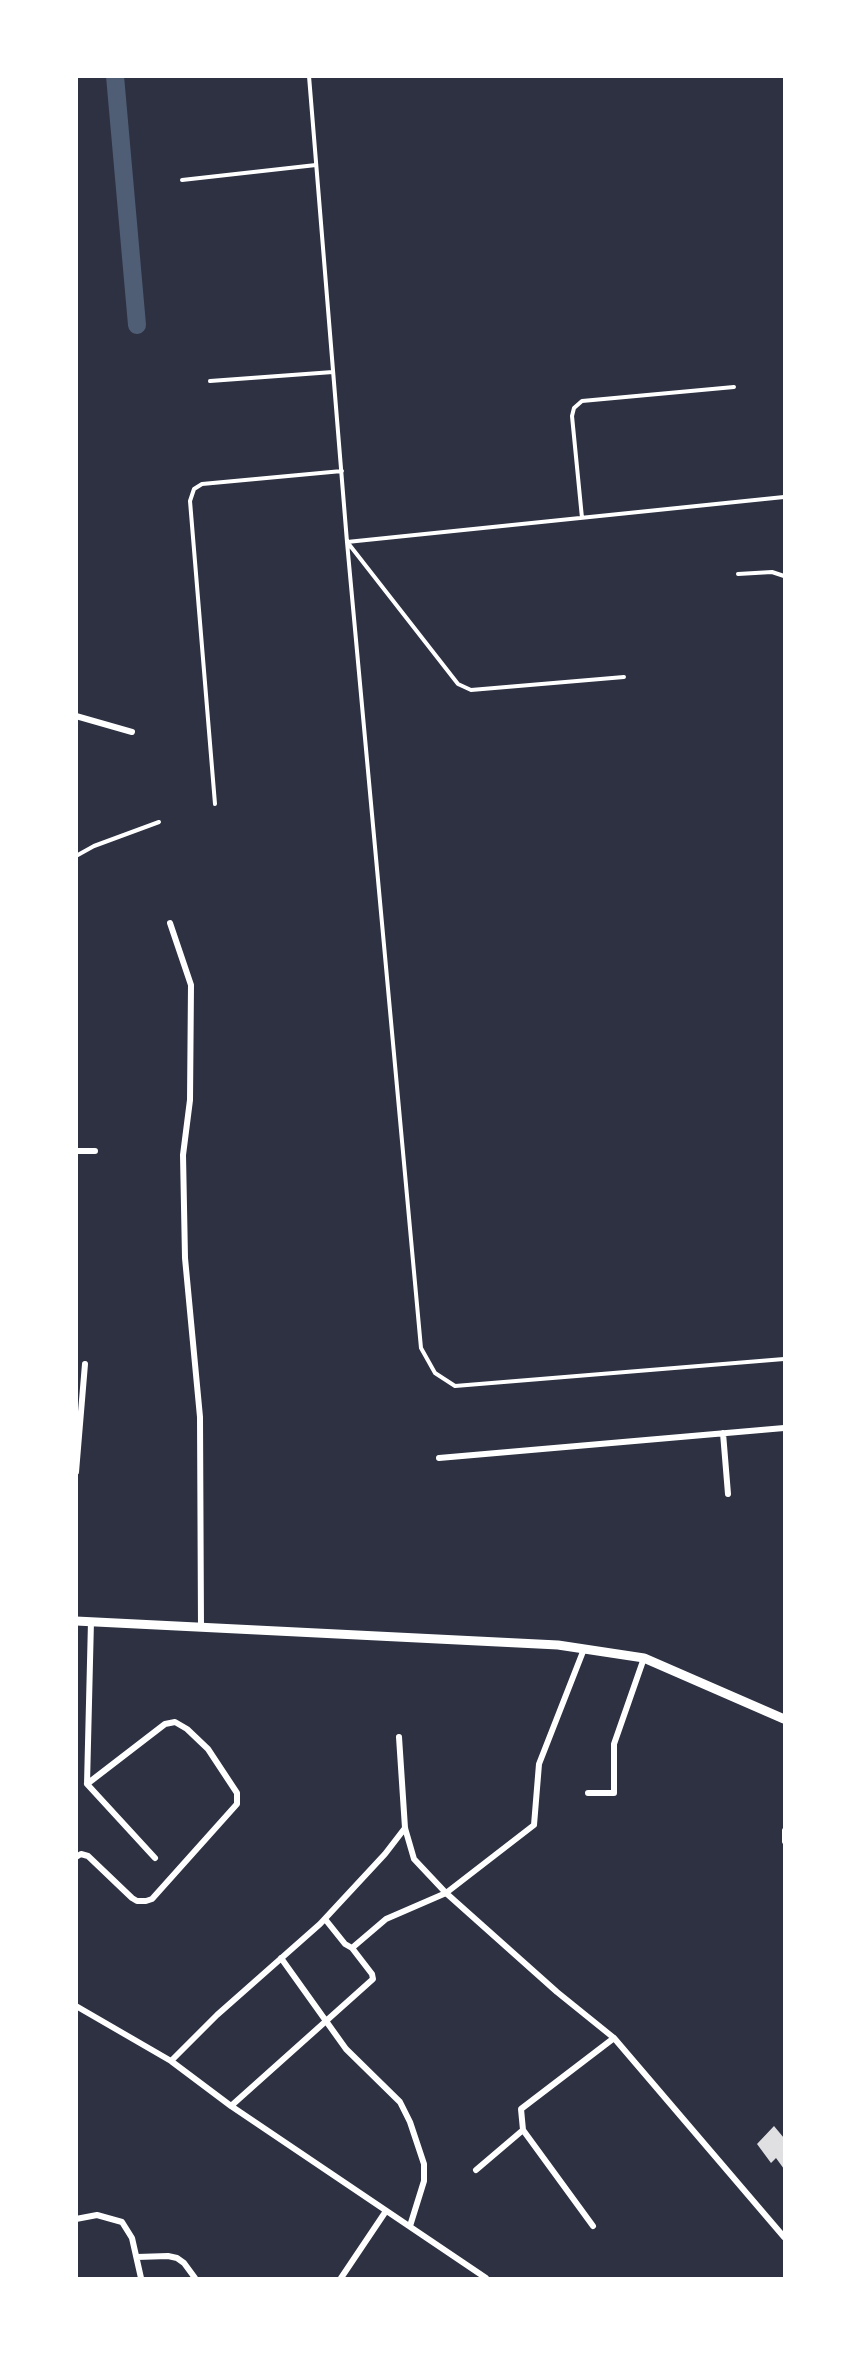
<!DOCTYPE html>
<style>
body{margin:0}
#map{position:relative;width:861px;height:2355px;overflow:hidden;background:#2d3142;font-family:"DejaVu Sans",sans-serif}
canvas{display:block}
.frame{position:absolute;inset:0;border:78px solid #fff;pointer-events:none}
</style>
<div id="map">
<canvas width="861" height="2355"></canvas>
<div class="frame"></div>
</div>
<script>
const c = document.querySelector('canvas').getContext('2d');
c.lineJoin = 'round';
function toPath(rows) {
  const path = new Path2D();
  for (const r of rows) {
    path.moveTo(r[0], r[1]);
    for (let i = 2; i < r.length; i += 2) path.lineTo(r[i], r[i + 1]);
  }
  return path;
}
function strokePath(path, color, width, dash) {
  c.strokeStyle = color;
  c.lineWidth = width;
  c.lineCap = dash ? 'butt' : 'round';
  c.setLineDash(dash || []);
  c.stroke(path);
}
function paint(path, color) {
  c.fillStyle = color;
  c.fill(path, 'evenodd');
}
strokePath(toPath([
 [115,76,137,325]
]), '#4f5d75', 18);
paint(toPath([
 [774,2126,784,2138,784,2169,776,2158,771,2163,757,2144]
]), '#e0e0e3');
strokePath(toPath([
 [309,76,347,542,421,1348,435,1373,455,1386,784,1359],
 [182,180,316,165],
 [210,381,333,372],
 [582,518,572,416,574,408,582,401,734,387],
 [347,542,784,497],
 [348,543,458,684,471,690,624,677],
 [738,574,772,572,784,576],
 [215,804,190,501,194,489,202,484,342,471],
 [76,856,94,846,159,822],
 [784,1830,784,1842]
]), '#fff', 4);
strokePath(toPath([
 [76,716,132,732],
 [170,923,191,985,190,1100,183,1155,185,1258,200,1417,201,1628],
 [76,1151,95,1151],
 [723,1433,728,1494],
 [439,1458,784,1428],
 [76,1472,85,1364],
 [91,1621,87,1784,155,1858],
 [399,1737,405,1828,414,1859,446,1893,557,1992,614,2038,784,2237],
 [588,1793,614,1793,614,1744,644,1658],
 [76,1857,81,1854,88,1856,132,1898,137,1901,146,1901,152,1899,237,1804,237,1793,208,1749,187,1729,175,1722,165,1724,87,1784],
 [352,1948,386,1919,446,1893,534,1825,539,1764,584,1649],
 [281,1958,346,2049,400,2102,410,2122,424,2164,424,2181,410,2226],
 [76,2006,171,2061,231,2106,486,2278],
 [171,2061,217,2015,320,1924,385,1854,405,1828],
 [231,2106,373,1979,372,1974,352,1948,345,1944,325,1919],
 [523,2130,593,2226],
 [476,2170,523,2130,521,2109,614,2038],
 [76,2219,97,2215,122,2222,132,2238,141,2278],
 [137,2257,168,2256,177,2258,184,2263,195,2278],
 [341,2278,386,2211]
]), '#fff', 6);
strokePath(toPath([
 [76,1621,558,1645,644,1658,784,1719]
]), '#fff', 9);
</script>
